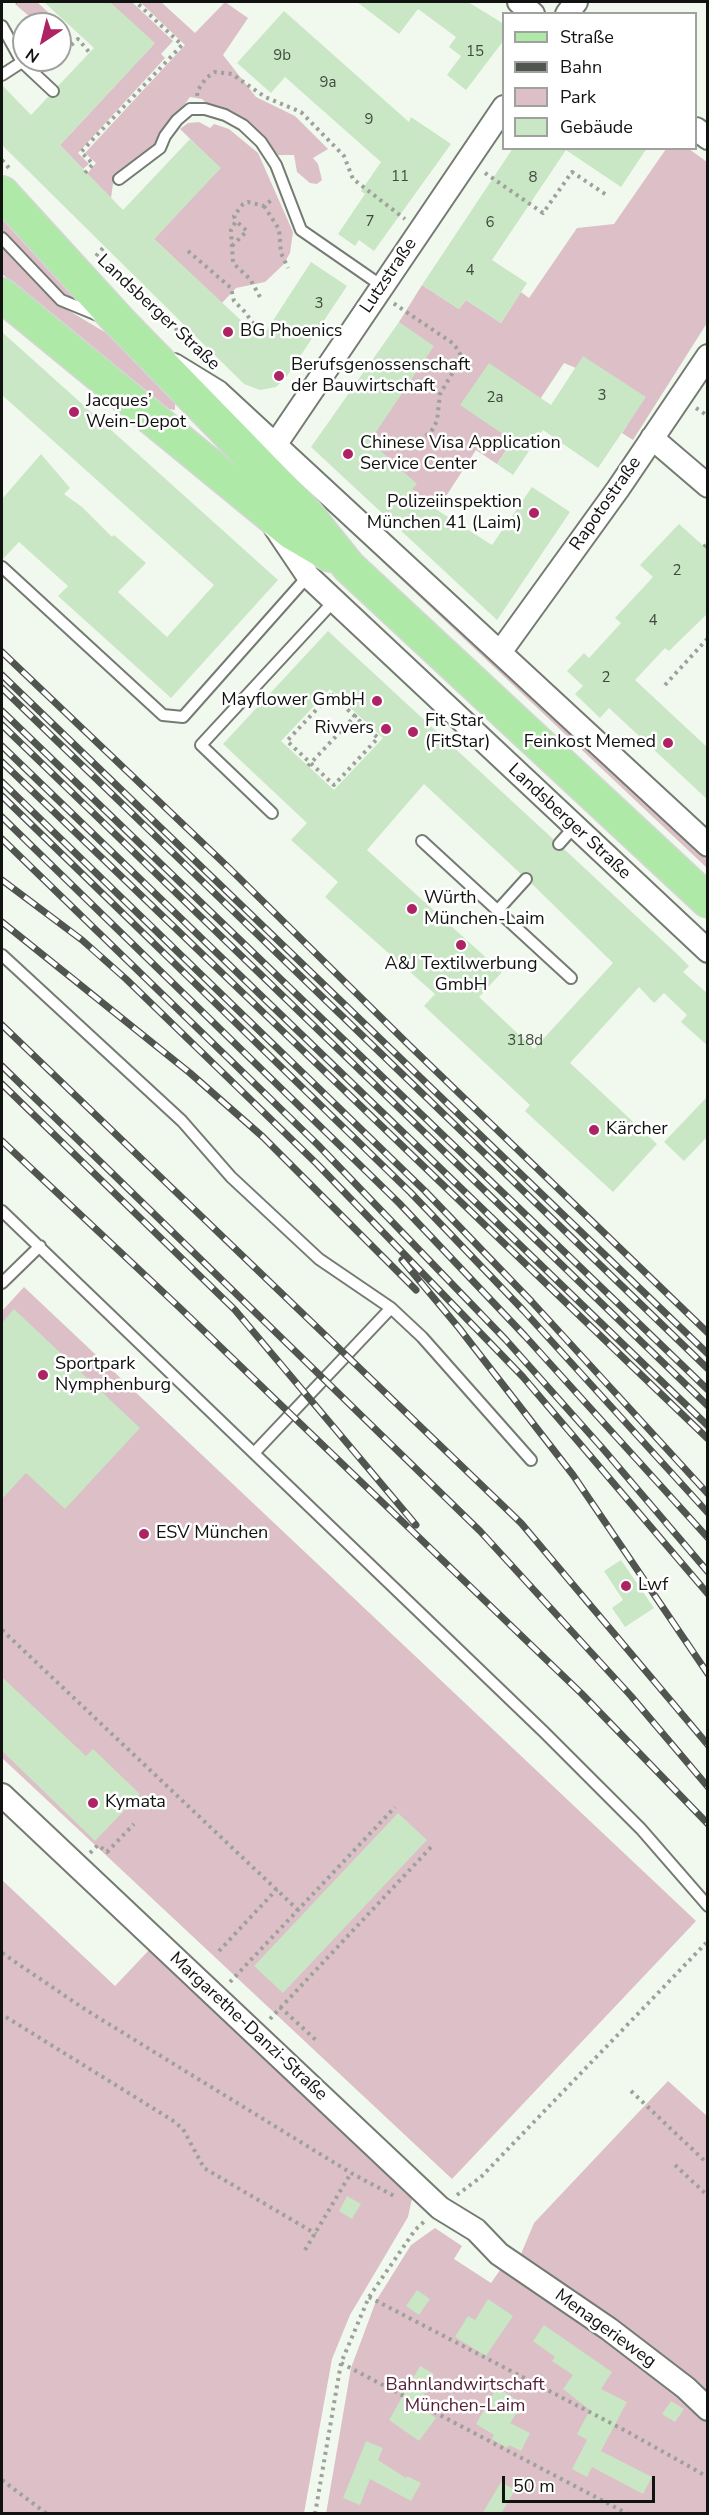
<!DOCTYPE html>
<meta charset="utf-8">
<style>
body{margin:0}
#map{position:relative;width:709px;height:2515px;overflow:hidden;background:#f1f9ef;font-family:"Nunito Sans",sans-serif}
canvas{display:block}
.frame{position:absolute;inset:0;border:3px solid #111310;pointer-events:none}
.legend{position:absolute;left:502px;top:12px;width:195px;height:138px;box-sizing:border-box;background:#fff;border:2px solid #a0a19f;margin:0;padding:8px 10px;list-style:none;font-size:18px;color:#111310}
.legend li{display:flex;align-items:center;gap:12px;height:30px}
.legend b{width:30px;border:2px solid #a0a19f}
.north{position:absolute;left:12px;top:12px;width:60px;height:60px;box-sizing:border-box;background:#fff;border:2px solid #a0a19f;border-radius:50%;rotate:215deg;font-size:16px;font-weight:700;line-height:24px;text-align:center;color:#111310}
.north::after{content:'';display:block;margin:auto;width:21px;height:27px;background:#ae2363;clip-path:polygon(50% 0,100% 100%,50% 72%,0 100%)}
.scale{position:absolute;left:502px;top:2476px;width:153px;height:27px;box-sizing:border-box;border:3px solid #111310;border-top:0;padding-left:8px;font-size:18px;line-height:21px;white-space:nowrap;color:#111310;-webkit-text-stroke:4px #fff;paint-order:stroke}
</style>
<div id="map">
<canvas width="709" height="2515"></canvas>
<div class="frame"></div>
<ul class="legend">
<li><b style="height:8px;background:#afe9a8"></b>Straße</li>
<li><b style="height:8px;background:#515550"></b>Bahn</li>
<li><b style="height:16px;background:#dcbfc7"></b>Park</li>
<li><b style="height:16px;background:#c9e6c5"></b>Gebäude</li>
</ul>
<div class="north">N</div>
<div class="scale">50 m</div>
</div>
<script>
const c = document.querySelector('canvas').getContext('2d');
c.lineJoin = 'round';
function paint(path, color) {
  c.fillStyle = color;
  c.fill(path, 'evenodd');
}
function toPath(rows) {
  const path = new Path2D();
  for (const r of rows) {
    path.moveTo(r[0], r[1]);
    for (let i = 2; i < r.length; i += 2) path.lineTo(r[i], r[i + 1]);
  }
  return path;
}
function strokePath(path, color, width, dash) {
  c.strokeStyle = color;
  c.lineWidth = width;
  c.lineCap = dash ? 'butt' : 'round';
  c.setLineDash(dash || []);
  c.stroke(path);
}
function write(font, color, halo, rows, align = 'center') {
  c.font = font + ' "Nunito Sans",sans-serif';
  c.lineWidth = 5;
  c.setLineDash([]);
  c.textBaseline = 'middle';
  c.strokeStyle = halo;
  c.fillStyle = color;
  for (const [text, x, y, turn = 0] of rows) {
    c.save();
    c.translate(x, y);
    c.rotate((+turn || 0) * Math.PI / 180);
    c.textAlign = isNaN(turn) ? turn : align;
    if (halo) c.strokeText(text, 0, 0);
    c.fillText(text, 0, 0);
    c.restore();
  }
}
paint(toPath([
 [17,2,37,2,62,25,60,30,60,24,30,24,30,17,15,4],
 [109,2,132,2,173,41,161,54,165,58,78,153,89,164,83,169,60,145,154,44],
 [140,2,161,2,195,33,225,2,248,18,223,55,256,97,295,116,328,149,313,158,318,164,322,180,317,184,310,183,297,172,294,155,277,155,242,120,210,107,202,99,190,97,148,154,114,177,111,198,87,174,96,163,85,153,185,45],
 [199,122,210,128,214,124,229,129,258,153,293,232,290,253,283,265,265,282,236,288,222,303,154,239,220,168,180,129,188,123],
 [666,149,689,149,707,162,707,323,633,440,622,433,645,397,564,363,497,464,476,450,437,510,412,489,374,445,372,437,399,322,422,285,459,309,466,300,501,323,521,292,529,298,577,228,614,224],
 [2,219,81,304,62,294,2,230],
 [2,247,56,303,108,334,175,403,175,410,169,409,2,274],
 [247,426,707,860,707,868,301,485],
 [24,1287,696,1921,452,2179,2,1758,2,1311],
 [2,1880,115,1986,151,1948,413,2194,408,2217,350,2315,332,2359,304,2513,2,2513],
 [668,2081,707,2116,707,2393,637,2337,521,2254,534,2223],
 [435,2228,462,2246,454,2259,491,2283,500,2270,670,2384,707,2421,707,2513,326,2514,351,2368,376,2301,411,2245]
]), '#dcbfc7');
paint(toPath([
 [44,2,110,2,155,43,60,145,123,210,190,139,221,168,154,239,261,339,311,262,347,286,287,376,276,387,260,390,244,384,2,145,2,85,31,115,48,97,58,96,60,92,58,86,94,48],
 [357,2,468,2,504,24,504,40,466,90,447,75,461,56,449,47,456,37,418,9,399,34],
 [284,11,409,122,411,117,451,144,374,251,359,240,355,246,338,234,365,194,361,191,381,162,285,77,271,93,237,63],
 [513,148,647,148,621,187,566,150,492,260,527,283,501,323,466,300,459,309,422,285],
 [399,322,434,346,370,441,417,484,412,489,437,510,492,545,532,487,570,512,497,620,311,447],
 [2,332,278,580,171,698,58,596,68,586,19,542,2,560,2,499,41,454,70,488,64,494,82,507,112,537,114,535,146,563,118,592,167,637,214,585,2,395],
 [583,356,646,397,598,468,543,430,513,475,497,464,513,441,460,405,489,363,551,405],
 [679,524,708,550,708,613,669,651,665,648,635,680,708,748,708,800,609,708,600,718,575,694,583,686,567,671,584,653,589,658,621,623,615,618,653,577,640,565],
 [328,631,553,839,554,849,558,851,564,849,677,954,689,966,683,972,708,994,708,1046,681,1022,687,1015,664,993,654,1003,639,987,570,1063,657,1144,613,1192,525,1111,530,1105,424,1006,435,994,325,897,338,882,291,840,307,823,223,744],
 [330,689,383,738,334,790,281,741],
 [424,784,521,874,527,872,531,874,532,884,613,963,534,1049,479,997,502,972,367,850],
 [708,1096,708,1136,684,1161,664,1142],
 [14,1309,140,1428,65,1509,26,1473,2,1499,2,1323],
 [621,1560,654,1608,625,1627,612,1608,623,1600,604,1571],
 [2,1677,86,1756,93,1749,140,1794,95,1841,2,1751],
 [398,1813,427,1840,283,1993,254,1966],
 [347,2196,361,2204,352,2219,339,2211],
 [417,2290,430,2299,419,2315,406,2306],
 [488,2299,513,2316,486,2356,455,2337,468,2316,475,2320],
 [544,2325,612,2372,601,2389,627,2402,601,2451,652,2477,643,2494,592,2467,587,2477,572,2469,587,2440,577,2434,590,2410,563,2389,573,2375,552,2361,555,2357,533,2341],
 [420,2366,434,2374,418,2406,436,2418,419,2441,389,2420],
 [497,2387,523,2404,510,2423,530,2433,521,2451,509,2445,507,2448,492,2439,494,2435,476,2424],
 [671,2401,684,2409,675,2422,662,2414],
 [366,2441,383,2448,378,2460,406,2478,407,2476,421,2483,411,2501,370,2479,360,2505,343,2498],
 [501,2482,515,2490,501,2514,482,2514]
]), '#c9e6c5');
const lane = toPath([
 [2,26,22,62,53,91],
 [2,75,22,62],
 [119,179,160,148,165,136,177,120,190,109,205,109,225,115,243,125,261,142,276,165,301,230,382,286],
 [2,238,61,300,100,316],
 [2,567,163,715,183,717,308,576],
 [272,813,201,745,334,601],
 [422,841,571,978],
 [559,844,574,827],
 [498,910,526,879],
 [2,955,182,1121,231,1177,319,1259,391,1308,422,1337,531,1460],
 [2,1211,544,1732,641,1829,708,1906],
 [2,1283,40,1246],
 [254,1453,391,1308]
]);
const street = toPath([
 [519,2,533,14],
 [567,14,576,2],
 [696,129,708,138],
 [174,365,218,392,708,845],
 [652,438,708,486],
 [275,445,504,107],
 [275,527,308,576,708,951],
 [501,651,618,489,708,356],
 [2,1795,440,2208,476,2230,499,2254,609,2329,686,2388,708,2409]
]);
const primary = toPath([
 [2,193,118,320,305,512,349,567,708,901],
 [2,295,291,532,330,555]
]);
strokePath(lane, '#747b72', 14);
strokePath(street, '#747b72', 26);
strokePath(primary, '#d4d5d4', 36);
strokePath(toPath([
 [16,2,17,2],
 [60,55,78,39,89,52],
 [46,67,54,60],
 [197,96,198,90,206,78,215,72,232,74,265,97,301,112,344,156,353,179,405,219],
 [2,160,9,168],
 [85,173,93,164,81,152,182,45,136,2],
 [485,173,543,213,572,172,608,196],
 [264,206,279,229,281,253,288,268],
 [232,246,247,231,236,221],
 [188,251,231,288,234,301,245,312,260,333],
 [96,256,103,248],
 [114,273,152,311,196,344,213,362],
 [260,297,250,279,233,263,231,230,236,221,234,216,243,204,248,202,264,206,274,198],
 [696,408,708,416],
 [382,440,420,440,431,432,437,421,440,394,456,367,460,354,454,344,393,303],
 [704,547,708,542],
 [665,685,708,638],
 [331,694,378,738,334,785,287,741,331,694],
 [308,766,357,714],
 [2,1630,298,1910],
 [90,1853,98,1845,107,1852,134,1824],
 [219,1951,277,1889],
 [2,1953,86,2010,351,2173,396,2197],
 [230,1982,395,1807],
 [280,2007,317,2041],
 [6,2017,172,2120,183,2129,204,2168,316,2234],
 [270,2019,433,1845],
 [631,2091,708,2164],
 [675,2165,708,2196],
 [457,2195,481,2177,706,1943],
 [305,2250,351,2173],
 [369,2297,626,2431,708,2477],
 [341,2363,628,2514],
 [2,2480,47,2514],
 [315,2514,341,2363,369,2297,415,2230,426,2220]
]), '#9ca19a', 4, [3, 4.5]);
strokePath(lane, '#fff', 10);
strokePath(street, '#fff', 22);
strokePath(primary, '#afe9a8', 33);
const rail = toPath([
 [2,652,230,869,410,1046,708,1333],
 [2,675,708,1354],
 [2,688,708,1369],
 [2,711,708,1390],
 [2,725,708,1406],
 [2,746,708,1426],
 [2,762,708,1439],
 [2,782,425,1191,532,1302,708,1494],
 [2,796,410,1192,524,1311,708,1513],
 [2,817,399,1203,525,1336,708,1538],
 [2,839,318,1145,506,1340,604,1450,708,1572],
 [2,880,82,940,126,979,317,1164,523,1377,708,1594],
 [2,922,190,1073,263,1137,416,1290],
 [2,1025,521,1523,708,1745],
 [2,1066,480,1531,631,1696,708,1787],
 [2,1084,235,1310,416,1525],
 [2,1141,180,1308,582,1694,708,1824],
 [402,1260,459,1328,573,1475,708,1674]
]);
strokePath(rail, '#515550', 7);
strokePath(rail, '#fff', 4.5, [14]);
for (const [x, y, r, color] of [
 [228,332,6,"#ae2363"],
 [279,376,6,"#ae2363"],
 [74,412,6,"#ae2363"],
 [348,454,6,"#ae2363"],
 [534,513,6,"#ae2363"],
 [377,701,6,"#ae2363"],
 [386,729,6,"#ae2363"],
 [413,732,6,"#ae2363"],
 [668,743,6,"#ae2363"],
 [412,909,6,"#ae2363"],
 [461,945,6,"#ae2363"],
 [594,1130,6,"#ae2363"],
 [43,1375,6,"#ae2363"],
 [144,1534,6,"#ae2363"],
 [626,1586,6,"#ae2363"],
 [93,1803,6,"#ae2363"]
]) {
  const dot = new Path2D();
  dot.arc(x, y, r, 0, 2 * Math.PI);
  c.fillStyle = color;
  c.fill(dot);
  strokePath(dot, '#fff', 2);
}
write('15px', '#3f483d', null, [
 ["15",475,52],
 ["9b",282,56],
 ["9a",328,83],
 ["9",369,120],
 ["11",400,177],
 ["8",533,178],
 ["7",370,222],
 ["6",490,223],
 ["4",470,271],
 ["3",319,304],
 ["3",602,396],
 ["2a",495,398],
 ["2",677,571],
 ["4",653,621],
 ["2",606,678],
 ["318d",525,1041]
]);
write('18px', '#111310', '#fff', [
 ["Lutzstraße",389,276,-56],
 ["Landsberger Straße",158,313,43],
 ["Rapotostraße",606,504,-55],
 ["Landsberger Straße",569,822,43],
 ["Margarethe-Danzi-Straße",248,2027,43],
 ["Menagerieweg",605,2329,36]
]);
write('18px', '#111310', '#fff', [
 ["BG Phoenics",240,332],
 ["Berufsgenossenschaft",291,366],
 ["der Bauwirtschaft",291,387],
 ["Jacques’",86,402],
 ["Wein-Depot",86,423],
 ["Chinese Visa Application",360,444],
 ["Service Center",360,465],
 ["Polizeiinspektion",522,503,"right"],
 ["München 41 (Laim)",522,524,"right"],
 ["Mayflower GmbH",365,701,"right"],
 ["Fit Star",425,722],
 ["(FitStar)",425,743],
 ["Rivvers",374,729,"right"],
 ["Feinkost Memed",656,743,"right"],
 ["Würth",424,899],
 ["München-Laim",424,920],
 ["A&J Textilwerbung",461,965,"center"],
 ["GmbH",461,986,"center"],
 ["Kärcher",606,1130],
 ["Sportpark",55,1365],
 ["Nymphenburg",55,1386],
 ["ESV München",156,1534],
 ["Lwf",638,1586],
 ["Kymata",105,1803]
], 'left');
write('18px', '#541f33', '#fff', [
 ["Bahnlandwirtschaft",465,2386],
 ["München-Laim",465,2407]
]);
</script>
